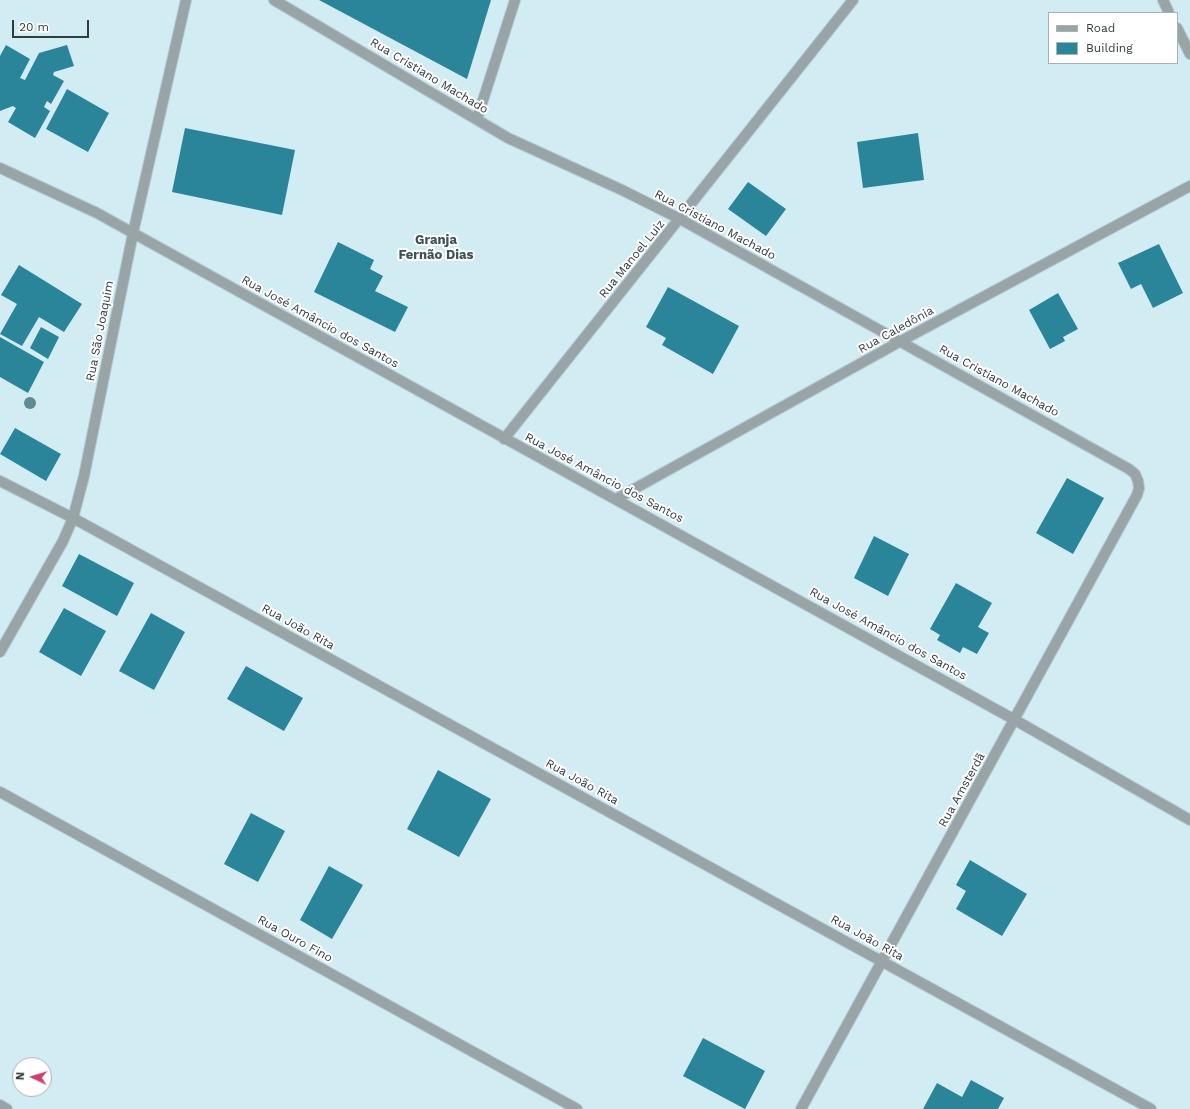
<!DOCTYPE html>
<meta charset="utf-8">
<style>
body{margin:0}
#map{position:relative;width:1190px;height:1109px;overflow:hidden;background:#d2ecf4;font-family:"Work Sans",sans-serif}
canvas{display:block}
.legend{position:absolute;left:1048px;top:12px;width:130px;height:52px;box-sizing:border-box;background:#fff;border:1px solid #adb1b2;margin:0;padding:5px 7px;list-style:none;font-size:12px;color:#323c3f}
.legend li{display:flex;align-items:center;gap:8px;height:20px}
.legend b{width:20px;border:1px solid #adb1b2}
.north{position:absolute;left:12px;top:1057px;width:40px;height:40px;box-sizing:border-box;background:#fff;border:1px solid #adb1b2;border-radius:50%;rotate:274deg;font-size:11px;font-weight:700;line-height:16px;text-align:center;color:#323c3f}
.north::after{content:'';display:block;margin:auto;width:14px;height:18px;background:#cd3f6a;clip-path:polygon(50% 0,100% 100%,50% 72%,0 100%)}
.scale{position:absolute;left:12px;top:20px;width:77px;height:18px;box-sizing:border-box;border:2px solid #323c3f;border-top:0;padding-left:5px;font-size:12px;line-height:14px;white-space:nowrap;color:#323c3f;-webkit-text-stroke:3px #fff;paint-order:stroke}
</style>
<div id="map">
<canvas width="1190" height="1109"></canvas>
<ul class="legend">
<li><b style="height:5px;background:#99a4a7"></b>Road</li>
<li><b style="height:11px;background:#2a859a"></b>Building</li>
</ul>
<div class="north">N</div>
<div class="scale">20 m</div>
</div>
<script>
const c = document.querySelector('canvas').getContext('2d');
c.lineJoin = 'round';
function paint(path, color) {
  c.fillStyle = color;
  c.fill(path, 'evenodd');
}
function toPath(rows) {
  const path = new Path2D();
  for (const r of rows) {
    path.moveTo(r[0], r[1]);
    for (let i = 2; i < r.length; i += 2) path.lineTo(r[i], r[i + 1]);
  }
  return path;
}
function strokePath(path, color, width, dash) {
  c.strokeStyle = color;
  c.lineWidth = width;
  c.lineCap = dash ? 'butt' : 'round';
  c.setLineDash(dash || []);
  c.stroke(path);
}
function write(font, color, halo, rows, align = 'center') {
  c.font = font + ' "Work Sans",sans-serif';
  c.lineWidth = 4;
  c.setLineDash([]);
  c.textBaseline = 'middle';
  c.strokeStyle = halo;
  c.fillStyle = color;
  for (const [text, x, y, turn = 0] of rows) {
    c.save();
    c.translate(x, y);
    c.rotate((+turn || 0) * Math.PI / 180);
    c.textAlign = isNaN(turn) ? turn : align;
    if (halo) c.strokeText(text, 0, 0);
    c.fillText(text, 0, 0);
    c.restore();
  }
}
paint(toPath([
 [319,0,491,0,467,79],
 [6,45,30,59,20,78,25,80,39,53,67,45,74,66,54,72,53,75,64,81,51,104,47,101,44,107,50,111,35,138,8,122,16,108,13,106,0,111,0,56],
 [67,89,109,113,88,152,46,129],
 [185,128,295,150,282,215,172,192],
 [918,133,924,180,863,188,857,142],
 [748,182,786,209,766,236,728,209],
 [338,242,374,260,370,269,383,276,375,291,408,307,395,332,314,292],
 [1159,244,1183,293,1153,308,1141,284,1131,289,1118,263],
 [19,265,82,304,64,332,39,317,22,346,0,334,17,304,1,295],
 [668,287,739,326,713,374,662,345,666,338,646,327],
 [1058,293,1078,329,1063,337,1065,341,1050,349,1029,310],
 [41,327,59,337,48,359,30,348],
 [0,337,44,362,28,393,0,377],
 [15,428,61,454,46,481,0,454],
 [1067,478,1104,498,1073,554,1036,533],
 [874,536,909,554,888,596,854,578],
 [79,554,134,583,117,616,62,586],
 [956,583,992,603,978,627,989,633,977,654,963,647,960,653,937,640,940,635,930,629],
 [64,608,106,631,81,676,39,652],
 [151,613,185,632,154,690,119,671],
 [246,666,303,698,284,731,227,699],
 [438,770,491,799,459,857,407,829],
 [251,813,285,831,258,882,224,864],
 [970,860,1027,894,1002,936,956,909,966,891,956,885],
 [329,866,363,885,332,939,300,920],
 [703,1038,765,1071,745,1109,683,1076],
 [971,1080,1004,1098,998,1109,923,1109,937,1083,962,1097]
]), '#2a859a');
const street = toPath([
 [274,0,508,138,622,190,680,219,1129,469,1135,474,1138,481,1139,488,1137,495,801,1109],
 [1163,0,1169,13],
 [1177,28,1190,54],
 [477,119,515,0],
 [0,168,97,213,133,233,1015,720,1190,820],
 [504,439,853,0],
 [0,481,73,518,1151,1109],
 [616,499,901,341,1190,186],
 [0,652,63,541,73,518,84,476,133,233,186,0],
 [0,792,577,1109],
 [0,1105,7,1109]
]);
strokePath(street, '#b2c9d0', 12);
strokePath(street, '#99a4a7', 10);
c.fillStyle = '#608a94';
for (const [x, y] of [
 [30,403]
]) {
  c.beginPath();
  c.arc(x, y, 6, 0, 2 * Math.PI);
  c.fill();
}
write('12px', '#323c3f', '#fff', [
 ["Rua Cristiano Machado",429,76,31],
 ["Rua Cristiano Machado",715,225,28],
 ["Rua Manoel Luiz",632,259,-51],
 ["Rua José Amâncio dos Santos",320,322,29],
 ["Rua Caledônia",896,330,-29],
 ["Rua São Joaquim",100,331,-79],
 ["Rua Cristiano Machado",999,381,29],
 ["Rua José Amâncio dos Santos",604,478,28],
 ["Rua João Rita",298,627,29],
 ["Rua José Amâncio dos Santos",888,634,29],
 ["Rua João Rita",582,782,29],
 ["Rua Amsterdã",962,790,-61],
 ["Rua João Rita",867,938,29],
 ["Rua Ouro Fino",295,939,29]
]);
write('bold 13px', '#3c5258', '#fff', [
 ["Granja",436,240],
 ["Fernão Dias",436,255]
]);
</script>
